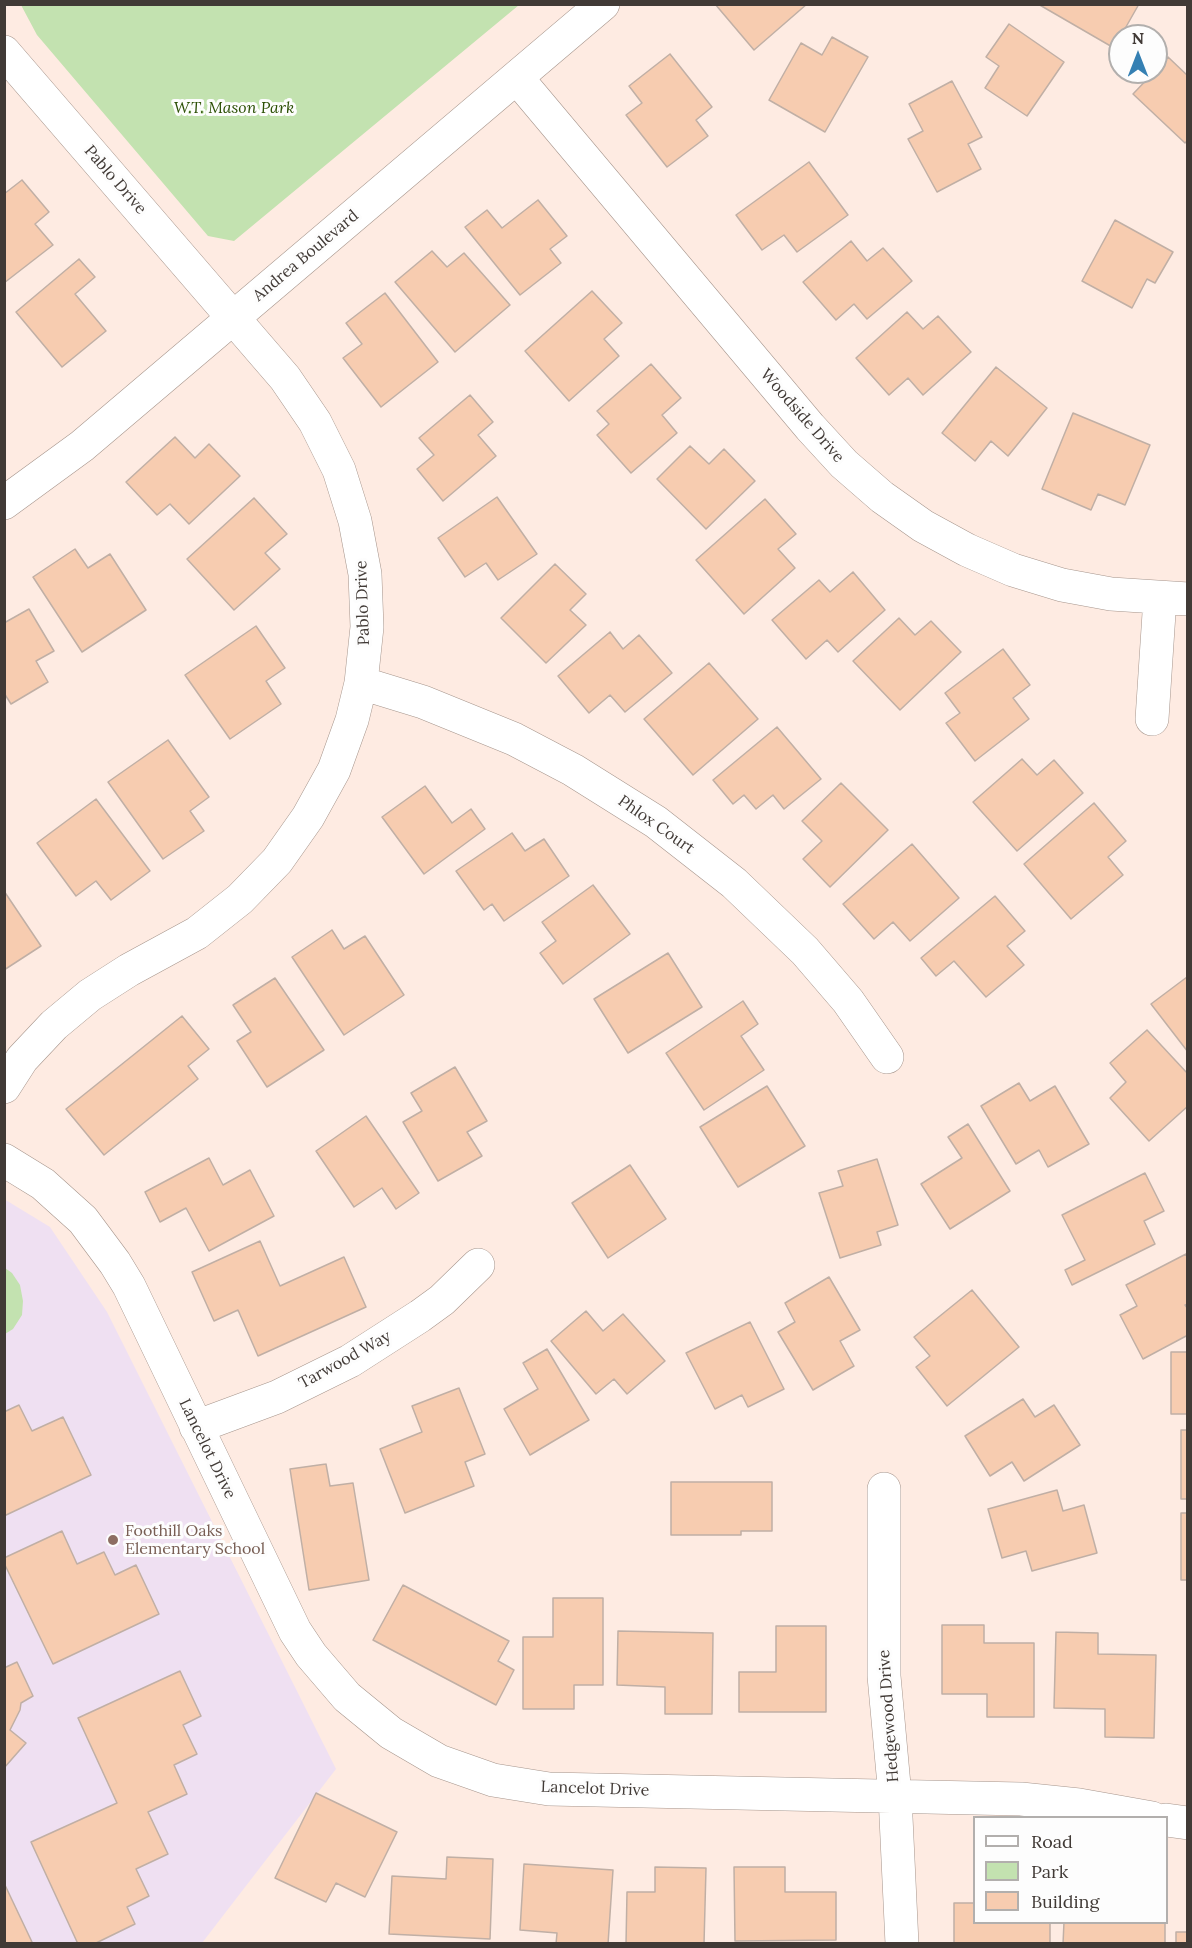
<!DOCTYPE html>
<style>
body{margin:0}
#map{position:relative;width:1192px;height:1948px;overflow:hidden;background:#feebe2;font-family:Lora,serif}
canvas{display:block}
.frame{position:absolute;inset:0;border:6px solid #413a36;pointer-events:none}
.legend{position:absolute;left:973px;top:1816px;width:195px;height:108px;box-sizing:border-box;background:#fdfdfd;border:2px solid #b2afad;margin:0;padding:8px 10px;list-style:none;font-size:18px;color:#413a36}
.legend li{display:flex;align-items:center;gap:12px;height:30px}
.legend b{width:30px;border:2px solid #b2afad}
.north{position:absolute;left:1108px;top:24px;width:60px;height:60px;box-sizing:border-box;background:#fdfdfd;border:2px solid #b2afad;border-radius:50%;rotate:0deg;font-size:16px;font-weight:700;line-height:24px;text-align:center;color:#413a36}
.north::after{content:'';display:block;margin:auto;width:21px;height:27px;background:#3580b3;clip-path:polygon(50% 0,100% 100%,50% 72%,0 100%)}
</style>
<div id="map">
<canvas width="1192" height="1948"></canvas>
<div class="frame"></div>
<ul class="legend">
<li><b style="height:8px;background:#fff"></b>Road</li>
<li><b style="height:16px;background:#c3e2b0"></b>Park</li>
<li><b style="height:16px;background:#f7ccb0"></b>Building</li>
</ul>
<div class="north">N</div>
</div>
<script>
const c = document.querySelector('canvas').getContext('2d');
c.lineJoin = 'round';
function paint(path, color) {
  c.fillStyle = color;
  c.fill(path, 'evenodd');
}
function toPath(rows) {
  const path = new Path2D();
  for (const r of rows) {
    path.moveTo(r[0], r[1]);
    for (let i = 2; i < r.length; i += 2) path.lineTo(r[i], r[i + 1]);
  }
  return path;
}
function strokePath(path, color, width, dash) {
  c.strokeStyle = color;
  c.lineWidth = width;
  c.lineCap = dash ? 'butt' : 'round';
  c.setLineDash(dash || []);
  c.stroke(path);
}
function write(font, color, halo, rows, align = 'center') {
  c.font = font + ' Lora,serif';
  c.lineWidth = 6;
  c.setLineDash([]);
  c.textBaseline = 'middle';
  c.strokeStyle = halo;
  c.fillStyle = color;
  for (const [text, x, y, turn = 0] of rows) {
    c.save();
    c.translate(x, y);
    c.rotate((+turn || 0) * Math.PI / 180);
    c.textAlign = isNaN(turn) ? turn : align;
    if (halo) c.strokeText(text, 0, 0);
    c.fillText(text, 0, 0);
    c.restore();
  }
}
paint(toPath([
 [4,1199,50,1227,107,1312,336,1769,202,1943,5,1943]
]), '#efe0f2');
paint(toPath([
 [21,5,519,5,234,241,208,236,37,35],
 [5,1268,12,1273,20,1285,23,1301,22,1315,13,1329,5,1334]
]), '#c3e2b0');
const building = toPath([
 [715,4,807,4,754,50,715,4],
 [1038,4,1139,4,1114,48,1038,4],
 [1009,24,1064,62,1027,116,985,88,999,66,986,57,1009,24],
 [832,37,868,57,825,132,769,100,801,43,822,55,832,37],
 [670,54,712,107,696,120,708,136,667,167,626,115,642,103,629,86,670,54],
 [1168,57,1188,76,1188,140,1185,143,1133,94,1154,72,1156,72,1156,69,1168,57],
 [952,81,982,137,968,144,981,169,937,192,908,139,923,131,909,104,952,81],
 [809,162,848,215,797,252,784,235,762,250,736,215,809,162],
 [22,180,49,212,35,224,53,245,4,283,4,194,22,180],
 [538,200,567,236,550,249,561,263,520,295,465,227,487,210,502,228,538,200],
 [1115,220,1173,252,1155,283,1147,279,1132,308,1082,281,1115,220],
 [851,241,867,261,883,248,912,281,867,319,854,304,836,320,803,282,851,241],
 [432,251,447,267,464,253,510,305,455,352,395,282,432,251],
 [79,259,95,277,75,294,106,331,62,367,16,312,79,259],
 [592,291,622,323,604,339,619,356,569,401,525,351,592,291],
 [385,293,438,362,381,407,343,358,362,344,346,323,385,293],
 [907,312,923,329,938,316,971,352,923,395,908,378,889,395,856,358,907,312],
 [651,364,681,398,662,415,677,433,631,473,597,435,609,424,597,411,651,364],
 [996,367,1047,408,1008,456,991,441,975,461,942,433,996,367],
 [470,395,493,422,478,435,496,456,443,501,417,469,434,455,419,438,470,395],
 [1073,413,1150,445,1125,505,1098,494,1091,510,1042,489,1073,413],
 [175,437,195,458,209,444,240,476,189,524,170,504,157,515,126,482,175,437],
 [690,446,709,464,724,449,755,481,706,529,657,479,690,446],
 [497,497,537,554,498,580,486,563,465,577,438,538,497,497],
 [254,498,287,534,265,553,280,569,234,610,187,559,254,498],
 [765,499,796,534,778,549,795,568,744,614,696,560,765,499],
 [75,549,88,568,110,554,146,610,82,652,33,577,75,549],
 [555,564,586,594,570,610,586,625,546,663,501,618,555,564],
 [853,572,885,610,838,652,827,640,806,659,772,620,819,580,830,592,853,572],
 [29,609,54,651,36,661,48,682,11,704,4,693,4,623,29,609],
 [899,618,915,635,931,621,961,652,900,710,853,661,899,618],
 [256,626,285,668,266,681,281,704,230,739,185,675,256,626],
 [610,632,623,649,639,635,672,673,625,712,610,695,589,713,558,676,610,632],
 [1003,649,1030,685,1013,698,1029,719,975,761,946,723,960,713,945,693,1003,649],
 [709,663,758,719,693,775,644,719,709,663],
 [777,727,821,779,784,809,773,795,756,809,744,795,733,804,713,780,777,727],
 [168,740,209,797,190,811,204,831,163,859,108,782,168,740],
 [1022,759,1037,775,1054,760,1083,793,1017,851,973,802,1022,759],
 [841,783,888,830,830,887,803,859,822,841,802,821,841,783],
 [425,786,452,823,471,809,485,829,424,874,382,817,425,786],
 [96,799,150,871,111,900,96,881,76,896,37,843,96,799],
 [1094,803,1126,841,1108,857,1123,875,1071,919,1024,864,1094,803],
 [512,833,525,851,544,839,569,876,504,921,492,904,484,910,456,871,512,833],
 [912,844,959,898,910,941,893,922,874,939,843,904,912,844],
 [593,885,630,934,563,984,540,953,556,941,542,922,593,885],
 [4,891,41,946,4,970,4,891],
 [995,896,1025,931,1007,946,1024,965,986,997,954,961,936,976,921,958,995,896],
 [332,930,344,949,365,936,404,995,344,1035,292,957,332,930],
 [668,953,702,1007,628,1053,594,999,668,953],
 [1187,977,1188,978,1188,1052,1151,1004,1187,977],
 [275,978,324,1050,267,1087,237,1041,251,1032,233,1005,275,978],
 [743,1001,758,1024,741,1036,764,1070,704,1110,666,1053,743,1001],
 [182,1016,209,1049,188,1066,198,1079,104,1155,66,1109,182,1016],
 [1147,1030,1188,1074,1188,1106,1149,1141,1110,1098,1126,1082,1110,1063,1147,1030],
 [455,1067,487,1121,467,1132,482,1156,438,1181,403,1122,422,1111,411,1093,455,1067],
 [1019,1083,1030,1101,1055,1086,1089,1144,1048,1167,1039,1150,1016,1164,981,1106,1019,1083],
 [767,1086,805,1146,738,1187,700,1127,767,1086],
 [366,1116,419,1193,396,1209,382,1188,354,1207,316,1151,366,1116],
 [968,1124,1010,1191,950,1229,921,1184,962,1158,948,1137,968,1124],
 [209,1158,223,1185,250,1170,274,1216,209,1251,186,1208,160,1222,145,1192,209,1158],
 [877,1159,898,1225,877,1232,881,1245,840,1258,819,1193,843,1186,838,1171,877,1159],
 [630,1165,666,1219,608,1258,572,1203,630,1165],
 [1145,1173,1164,1211,1144,1221,1155,1244,1072,1285,1065,1270,1085,1260,1062,1215,1145,1173],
 [260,1241,280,1286,344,1257,366,1307,258,1356,238,1310,214,1321,192,1272,260,1241],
 [1186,1254,1188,1257,1188,1304,1185,1305,1188,1309,1188,1335,1143,1359,1120,1315,1137,1306,1126,1285,1186,1254],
 [829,1277,860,1330,840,1341,854,1366,813,1390,778,1332,795,1322,785,1303,829,1277],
 [972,1290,1019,1347,947,1406,916,1367,930,1356,914,1337,972,1290],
 [586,1311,603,1331,623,1314,665,1361,627,1394,614,1379,596,1394,551,1341,586,1311],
 [750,1322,784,1389,748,1407,742,1395,715,1409,686,1353,750,1322],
 [547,1349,589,1420,530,1455,504,1409,538,1389,523,1363,547,1349],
 [1171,1352,1188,1352,1188,1414,1171,1414,1171,1352],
 [459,1388,485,1454,465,1462,474,1486,405,1513,380,1449,422,1432,412,1406,459,1388],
 [1023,1399,1035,1417,1054,1405,1080,1445,1024,1481,1012,1462,990,1476,965,1436,1023,1399],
 [19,1405,32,1431,63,1417,91,1475,4,1516,4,1412,19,1405],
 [1181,1430,1188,1430,1188,1499,1181,1499,1181,1430],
 [326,1464,330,1486,353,1483,369,1580,309,1590,290,1469,326,1464],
 [671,1482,772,1482,772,1531,741,1531,741,1535,671,1535,671,1482],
 [1057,1490,1063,1511,1084,1505,1097,1553,1032,1571,1026,1551,1002,1558,988,1509,1057,1490],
 [1181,1513,1188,1513,1188,1580,1181,1580,1181,1513],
 [62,1531,77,1564,104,1552,115,1575,136,1565,159,1614,53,1664,4,1563,4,1558,62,1531],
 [403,1585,509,1641,498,1661,514,1670,496,1705,373,1640,403,1585],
 [553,1598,603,1598,603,1685,574,1685,574,1709,523,1709,523,1637,553,1637,553,1598],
 [942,1625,984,1625,984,1643,1034,1643,1034,1717,987,1717,987,1694,942,1694,942,1625],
 [776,1626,826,1626,826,1712,739,1712,739,1672,776,1672,776,1626],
 [618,1631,713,1633,712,1714,665,1714,665,1687,617,1685,618,1631],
 [1056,1632,1098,1633,1098,1654,1156,1655,1154,1738,1105,1737,1105,1709,1054,1708,1056,1632],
 [17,1662,33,1696,21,1703,20,1710,10,1730,26,1743,4,1768,4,1668,17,1662],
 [180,1671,201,1716,183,1725,197,1754,174,1765,187,1794,148,1812,168,1854,136,1869,149,1896,127,1907,135,1924,94,1944,78,1944,31,1842,117,1803,78,1718,180,1671],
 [316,1793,397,1832,365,1897,336,1883,326,1902,275,1878,316,1793],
 [447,1857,493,1859,490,1939,389,1934,392,1876,446,1879,447,1857],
 [524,1864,613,1870,608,1944,556,1944,557,1933,520,1930,524,1864],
 [655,1867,706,1868,704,1944,626,1944,627,1892,655,1892,655,1867],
 [734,1867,785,1867,785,1892,836,1892,836,1940,735,1941,734,1867],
 [4,1883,32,1942,28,1944,4,1944,4,1883],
 [954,1903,974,1903,974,1922,1050,1922,1050,1944,954,1944,954,1903],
 [1064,1922,1165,1922,1165,1944,1063,1944,1064,1922],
 [1176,1932,1188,1932,1188,1944,1176,1944,1176,1932]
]);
paint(building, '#f7ccb0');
strokePath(building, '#c0afa5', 1.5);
const minor = toPath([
 [4,52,285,378,315,422,339,470,355,521,365,574,367,627,361,683,352,720,334,770,308,817,277,861,240,899,197,933,129,970,90,995,54,1025,22,1059,4,1087],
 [517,78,810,427,844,464,882,497,923,526,967,550,1013,570,1062,585,1111,594,1188,599],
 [361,683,423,702,514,739,573,770,656,822,734,883,805,951,848,1001,887,1057],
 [1152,719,1160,598],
 [4,1160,43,1184,83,1220,115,1263,129,1286,295,1631,311,1655,347,1697,391,1733,439,1761,493,1780,549,1789,1021,1799,1079,1805,1152,1818],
 [196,1427,277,1397,350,1361,420,1316,442,1300,478,1265],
 [884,1489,884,1676,895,1796,902,1944],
 [1166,1820,1188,1823]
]);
const tertiary = toPath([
 [4,503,82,446,603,4]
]);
strokePath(minor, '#a6958c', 34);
strokePath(tertiary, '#a6958c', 34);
strokePath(minor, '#fff', 33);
strokePath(tertiary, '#fff', 33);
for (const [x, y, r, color] of [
 [113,1540,6,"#8d6e63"]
]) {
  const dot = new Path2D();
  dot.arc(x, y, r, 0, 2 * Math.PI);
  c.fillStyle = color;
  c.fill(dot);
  strokePath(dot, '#fdfdfd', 2);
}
write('italic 16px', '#2b4f04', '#fdfdfd', [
 ["W.T. Mason Park",234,108]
]);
write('16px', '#413a36', '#fdfdfd', [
 ["Pablo Drive",115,180,49],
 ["Andrea Boulevard",306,256,-40],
 ["Woodside Drive",802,416,49],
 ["Pablo Drive",363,603,-92],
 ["Phlox Court",656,825,35],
 ["Tarwood Way",345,1360,-29],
 ["Lancelot Drive",207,1449,64],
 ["Hedgewood Drive",889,1716,-94],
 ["Lancelot Drive",595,1789,2]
]);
write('16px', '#785e54', '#fdfdfd', [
 ["Foothill Oaks",125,1531],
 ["Elementary School",125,1549]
], 'left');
</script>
